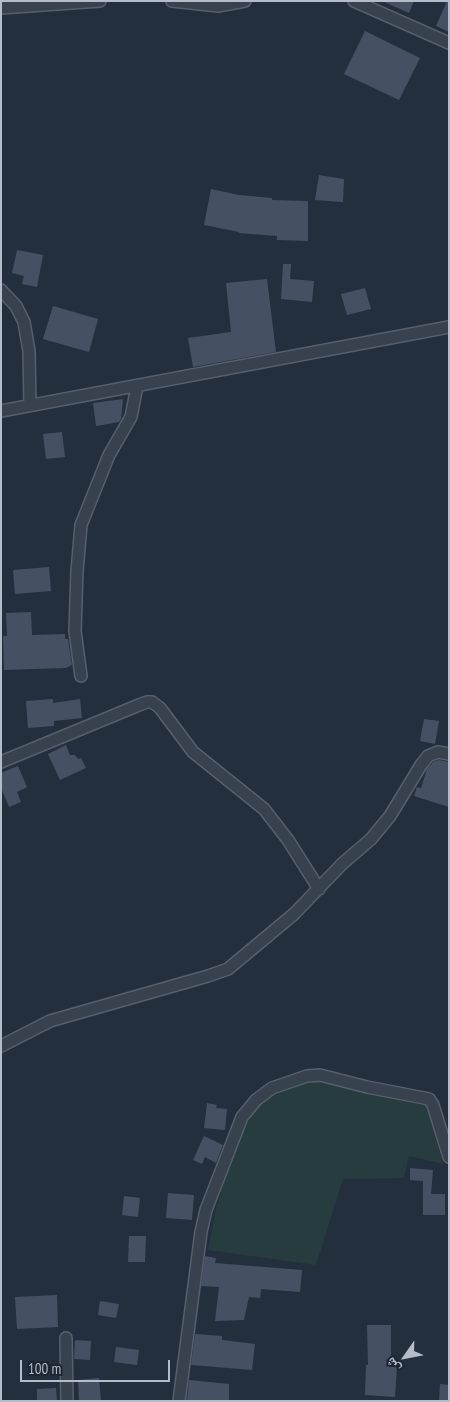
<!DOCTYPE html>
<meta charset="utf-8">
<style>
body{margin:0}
#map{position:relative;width:450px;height:1402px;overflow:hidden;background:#242f3e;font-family:"PT Sans Narrow","Noto Naskh Arabic",sans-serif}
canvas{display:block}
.frame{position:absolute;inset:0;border:2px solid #b4bcc9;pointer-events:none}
.north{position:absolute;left:380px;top:1332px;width:50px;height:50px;-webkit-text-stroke:4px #1d2633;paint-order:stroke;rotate:237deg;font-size:14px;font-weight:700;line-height:20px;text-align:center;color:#b4bcc9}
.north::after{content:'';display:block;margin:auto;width:18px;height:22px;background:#b4bcc9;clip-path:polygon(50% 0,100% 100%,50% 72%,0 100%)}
.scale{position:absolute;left:20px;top:1360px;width:150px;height:22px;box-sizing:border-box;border:2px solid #b4bcc9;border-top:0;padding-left:6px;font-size:15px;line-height:18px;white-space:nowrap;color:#b4bcc9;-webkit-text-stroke:4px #1d2633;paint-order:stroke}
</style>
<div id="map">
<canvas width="450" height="1402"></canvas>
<div class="frame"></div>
<div class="north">ش</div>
<div class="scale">100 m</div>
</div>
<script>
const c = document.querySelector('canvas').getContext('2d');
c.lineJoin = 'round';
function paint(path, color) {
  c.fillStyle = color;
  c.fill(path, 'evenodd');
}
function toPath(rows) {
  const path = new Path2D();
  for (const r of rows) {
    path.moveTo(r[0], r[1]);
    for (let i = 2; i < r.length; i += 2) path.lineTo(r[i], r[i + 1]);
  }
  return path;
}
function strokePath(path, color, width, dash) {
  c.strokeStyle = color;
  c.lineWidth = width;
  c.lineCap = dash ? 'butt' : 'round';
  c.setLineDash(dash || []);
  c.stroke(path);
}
paint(toPath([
 [312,1080,427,1106,443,1164,409,1156,404,1178,343,1179,316,1265,208,1250,216,1209,227,1173,247,1118,257,1106,277,1092]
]), '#263c3f');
paint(toPath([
 [382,1,414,1,409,13],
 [447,1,449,1,449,32,436,26],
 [365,31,420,58,399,100,344,74],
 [319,175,344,179,343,202,315,200],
 [211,189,239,195,272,198,272,200,308,201,308,241,277,240,277,236,238,233,239,232,204,225],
 [17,250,43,255,37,287,22,284,24,276,12,273],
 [283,264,291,264,290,279,314,281,312,302,281,299],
 [267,279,276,352,193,367,188,338,231,332,226,283],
 [365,288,371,309,347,315,341,294],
 [53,306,98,319,89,352,43,339],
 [123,399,121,419,119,422,96,426,93,403],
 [62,432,65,457,46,459,43,434],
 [49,567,51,591,15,594,13,570],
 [31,612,32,635,65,634,65,639,68,639,72,665,66,668,4,670,3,636,7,636,6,613],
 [53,699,53,703,80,699,82,718,54,721,54,726,28,728,26,701],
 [424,719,439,721,435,744,420,741],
 [66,745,70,755,75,755,78,759,81,758,86,768,60,780,48,754],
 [439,760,449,762,449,807,414,796,417,787,421,788,427,769,433,762],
 [18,766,27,787,17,792,21,802,9,807,1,788,1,773],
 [207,1103,217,1105,216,1108,227,1109,225,1130,204,1128],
 [204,1136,223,1145,216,1163,205,1157,202,1164,193,1160],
 [410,1168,433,1170,431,1194,445,1194,445,1215,423,1215,423,1181,410,1180],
 [168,1193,194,1195,192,1220,166,1218],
 [124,1196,140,1198,138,1217,122,1215],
 [129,1236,146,1236,145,1262,128,1262],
 [205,1256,216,1258,215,1263,302,1270,300,1292,261,1289,260,1298,249,1297,244,1320,215,1321,219,1287,201,1286],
 [57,1295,58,1327,17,1329,15,1297],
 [100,1301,119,1304,116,1318,98,1315],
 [367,1325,391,1325,391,1366,397,1366,395,1397,365,1395,366,1365,368,1365],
 [195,1334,222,1336,222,1340,255,1344,252,1370,191,1365],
 [75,1340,91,1341,90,1360,74,1359],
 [116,1347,139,1350,137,1365,114,1362],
 [99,1378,101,1401,79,1401,78,1380],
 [189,1380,229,1384,229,1401,187,1401],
 [440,1384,449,1385,449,1401,439,1401],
 [56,1388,57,1401,37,1401,37,1389]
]), '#455162');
const minor = toPath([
 [172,1,218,6,245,1],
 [354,1,449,43],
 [1,8,100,1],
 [1,290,16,306,24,322,29,351,30,405],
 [1,411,449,327],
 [81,676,75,631,77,571,81,525,109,455,131,417,137,386],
 [1,762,139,705,147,702,152,702,160,708,193,752,264,809,288,840,319,889],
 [1,1046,50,1021,208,976,228,969,294,914,342,864,371,839,390,816,421,765,428,756,438,752,449,754],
 [66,1338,67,1401],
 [179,1401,201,1232,206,1210,242,1117,256,1100,272,1088,307,1076,320,1075,367,1087,424,1098,429,1099,433,1105,449,1157]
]);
strokePath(minor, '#565f6c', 14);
strokePath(minor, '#38414e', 11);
</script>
